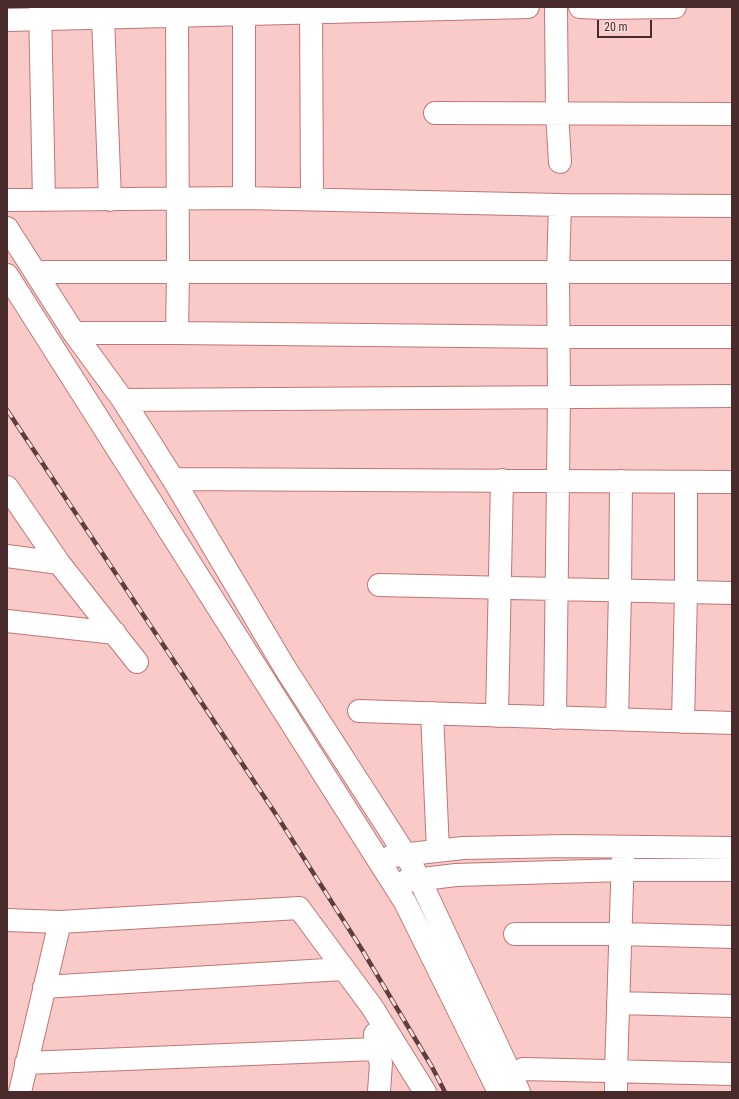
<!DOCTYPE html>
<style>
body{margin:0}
#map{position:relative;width:739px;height:1099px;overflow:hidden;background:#facac8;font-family:"Roboto Condensed",sans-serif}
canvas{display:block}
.frame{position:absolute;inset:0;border:8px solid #492b2b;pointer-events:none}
.scale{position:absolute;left:597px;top:20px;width:55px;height:18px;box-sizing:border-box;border:2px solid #492b2b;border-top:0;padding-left:5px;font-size:12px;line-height:14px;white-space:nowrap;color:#492b2b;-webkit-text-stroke:3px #fcdbda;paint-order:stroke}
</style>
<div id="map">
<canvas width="739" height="1099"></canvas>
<div class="frame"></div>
<div class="scale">20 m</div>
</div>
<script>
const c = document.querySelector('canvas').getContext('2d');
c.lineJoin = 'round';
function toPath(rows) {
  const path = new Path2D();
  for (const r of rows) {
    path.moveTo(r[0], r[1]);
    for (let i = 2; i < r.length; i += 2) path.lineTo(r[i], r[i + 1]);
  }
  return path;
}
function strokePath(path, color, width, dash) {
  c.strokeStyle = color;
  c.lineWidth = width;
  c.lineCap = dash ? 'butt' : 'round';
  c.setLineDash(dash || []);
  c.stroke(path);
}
const minor = toPath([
 [40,7,44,200],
 [177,7,178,272,177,333],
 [244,7,244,198],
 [311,7,312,199],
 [556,7,557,113,560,162],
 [580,7,601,8,675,7],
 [103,17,110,200],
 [7,20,528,7],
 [435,113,732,114],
 [7,200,244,198,560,205,732,206],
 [7,228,74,333,123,400,173,479,285,668,405,854,419,878,519,1092],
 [35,272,732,272],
 [7,275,405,902,499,1092],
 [74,333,177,333,557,337,732,337],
 [123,400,732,396],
 [173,479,732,482],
 [7,487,59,563,137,662],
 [7,556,59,563],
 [379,585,732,593],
 [7,621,115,633],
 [359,711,732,723],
 [432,713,438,851],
 [497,716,502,480],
 [555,718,559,397,558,272,560,205],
 [617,719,620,591,621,481],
 [683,722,686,592,686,482],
 [392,856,463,848,567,846,732,848],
 [406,881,456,875,623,870,732,870],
 [7,920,60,922,299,908,372,1007,425,1092],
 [515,934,621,934,732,937],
 [44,987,343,969],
 [618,1003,732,1006],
 [375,1034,376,1049,381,1063,379,1092],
 [26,1063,376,1049],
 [523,1069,732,1074],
 [20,1092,60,922],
 [616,1092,616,1071,623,855]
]);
strokePath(minor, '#be7676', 24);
strokePath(minor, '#fff', 22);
const rail = toPath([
 [7,410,277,816,361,948,432,1067,445,1092]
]);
strokePath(rail, '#5e3e3e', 4.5);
strokePath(rail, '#fcdbda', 3, [9]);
</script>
